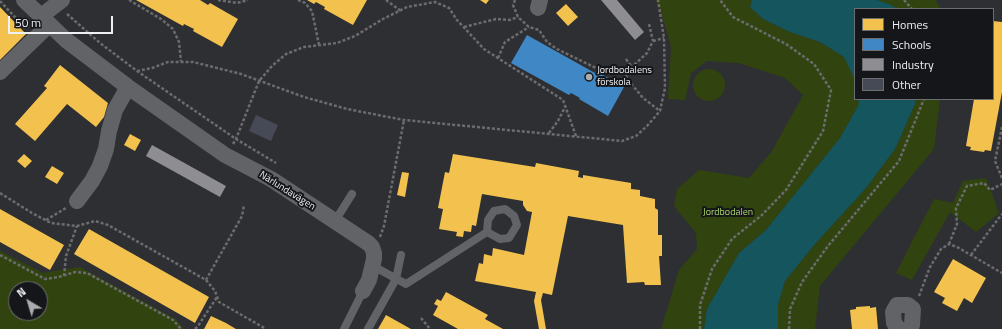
<!DOCTYPE html>
<meta charset="utf-8">
<style>
body{margin:0}
#map{position:relative;width:1002px;height:329px;overflow:hidden;background:#2e2f32;font-family:"Titillium Web",sans-serif}
canvas{display:block}
.legend{position:absolute;left:854px;top:8px;width:140px;height:92px;box-sizing:border-box;background:#151619;border:1px solid #6c6d71;margin:0;padding:5px 7px;list-style:none;font-size:12px;color:#eef0f4}
.legend li{display:flex;align-items:center;gap:8px;height:20px}
.legend b{width:20px;border:1px solid #6c6d71}
.north{position:absolute;left:8px;top:281px;width:40px;height:40px;box-sizing:border-box;background:#151619;border:1px solid #6c6d71;border-radius:50%;rotate:322deg;font-size:11px;font-weight:700;line-height:16px;text-align:center;color:#eef0f4}
.north::after{content:'';display:block;margin:auto;width:14px;height:18px;background:#abacb0;clip-path:polygon(50% 0,100% 100%,50% 72%,0 100%)}
.scale{position:absolute;left:8px;top:16px;width:105px;height:18px;box-sizing:border-box;border:2px solid #eef0f4;border-top:0;padding-left:5px;font-size:12px;line-height:14px;white-space:nowrap;color:#eef0f4;-webkit-text-stroke:3px #151619;paint-order:stroke}
</style>
<div id="map">
<canvas width="1002" height="329"></canvas>
<ul class="legend">
<li><b style="height:11px;background:#f2c14e"></b>Homes</li>
<li><b style="height:11px;background:#3f88c5"></b>Schools</li>
<li><b style="height:11px;background:#8d8d92"></b>Industry</li>
<li><b style="height:11px;background:#464a57"></b>Other</li>
</ul>
<div class="north">N</div>
<div class="scale">50 m</div>
</div>
<script>
const c = document.querySelector('canvas').getContext('2d');
c.lineJoin = 'round';
function paint(path, color) {
  c.fillStyle = color;
  c.fill(path, 'evenodd');
}
function toPath(rows) {
  const path = new Path2D();
  for (const r of rows) {
    if (r.length === 3) {
      path.moveTo(r[0] + r[2], r[1]);
      path.arc(r[0], r[1], r[2], 0, 2 * Math.PI);
      continue;
    }
    path.moveTo(r[0], r[1]);
    for (let i = 2; i < r.length; i += 2) path.lineTo(r[i], r[i + 1]);
  }
  return path;
}
function strokePath(path, color, width, dash) {
  c.strokeStyle = color;
  c.lineWidth = width;
  c.lineCap = dash ? 'butt' : 'round';
  c.setLineDash(dash || []);
  c.stroke(path);
}
function write(font, color, halo, rows, align = 'center') {
  c.font = font + ' "Titillium Web",sans-serif';
  c.lineWidth = 4;
  c.setLineDash([]);
  c.textBaseline = 'middle';
  c.strokeStyle = halo;
  c.fillStyle = color;
  for (const [text, x, y, turn = 0] of rows) {
    c.save();
    c.translate(x, y);
    c.rotate((+turn || 0) * Math.PI / 180);
    c.textAlign = isNaN(turn) ? turn : align;
    if (halo) c.strokeText(text, 0, 0);
    c.fillText(text, 0, 0);
    c.restore();
  }
}
paint(toPath([
 [655,0,752,0,750,7,763,19,790,32,820,42,844,57,855,80,855,99,858,99,859,104,840,138,766,230,739,253,707,309,704,329,661,329,679,270,697,249,696,233,674,206,677,189,699,170,749,178,772,151,803,95,785,78,739,63,707,61,691,73,685,100,668,99,671,47,659,5],
 [877,0,936,0,940,9,898,9,889,4],
 [709,85,16],
 [915,99,940,99,934,149,820,286,815,329,778,329,778,305,785,281,815,244,866,188,895,149,915,104],
 [986,178,999,213,976,232,950,212,912,280,896,273,934,199,953,203,963,181],
 [0,251,43,273,80,267,177,320,184,329,0,329],
 [16,289,40,289,40,313,16,313]
]), '#31440f');
paint(toPath([
 [752,0,877,0,889,4,898,9,855,9,855,80,844,57,820,42,790,32,763,19,750,7],
 [858,99,915,99,915,104,895,149,866,188,815,244,785,281,778,305,778,329,704,329,707,309,739,253,766,230,840,138,859,104]
]), '#15565e');
paint(toPath([
 [136,0,200,0,208,5,210,3,238,19,222,47,193,31,194,29,184,24,183,26],
 [307,0,367,0,353,25,324,9,325,7,316,2,314,4],
 [480,0,489,0,486,4],
 [566,4,578,17,568,26,556,13],
 [0,7,26,34,0,60],
 [993,21,1002,22,1002,92,991,151,985,150,984,152,970,150,971,147,966,146,974,99,993,99],
 [60,65,108,103,104,117,96,127,67,104,35,141,15,124,47,88,44,86],
 [130,134,141,140,135,151,124,145],
 [24,154,32,161,25,168,17,161],
 [453,154,535,167,536,163,579,171,578,177,583,178,583,175,631,183,631,189,640,190,640,196,655,199,655,208,658,210,658,235,662,235,662,256,659,256,661,285,645,285,644,282,627,283,623,225,568,216,552,295,543,293,541,300,546,329,539,329,534,301,536,292,475,281,479,263,483,264,484,254,492,256,493,248,524,255,532,212,527,211,523,205,523,201,482,194,476,226,472,225,471,232,464,231,463,237,456,236,457,232,439,229,443,209,438,208,445,172,449,173],
 [52,166,64,173,57,184,45,177],
 [402,172,409,173,405,197,397,195],
 [0,209,64,245,50,270,0,242],
 [89,229,209,297,195,323,74,254],
 [953,259,986,278,972,303,964,298,957,311,942,303,945,298,934,292],
 [446,292,488,315,485,319,503,329,458,329,433,315,438,306,434,304,437,299,441,301],
 [870,306,870,308,876,307,878,329,852,329,850,310,856,309,856,307],
 [386,315,411,329,378,329],
 [211,316,226,323,236,329,204,329]
]), '#f2c14e');
paint(toPath([
 [527,35,595,73,596,71,624,87,608,116,579,99,580,98,571,93,569,95,511,63]
]), '#3f88c5');
paint(toPath([
 [601,0,617,0,644,32,635,40],
 [152,145,226,186,220,197,146,156]
]), '#8d8d92');
paint(toPath([
 [256,115,278,125,271,141,249,131]
]), '#464a57');
strokePath(toPath([
 [129,0,161,19,173,29,179,42,181,61],
 [218,0,237,3,248,0],
 [298,0,305,3,312,11,319,45],
 [386,0,401,11],
 [515,0,513,5,518,17,529,27,539,30,547,42,557,49,600,70,619,73,632,67,647,53,653,41,649,24],
 [904,0,912,9],
 [0,1,25,28],
 [67,14,100,43,137,71,236,139,276,163],
 [464,27,496,19,510,20,518,17],
 [653,41,664,38],
 [498,58,505,42,529,27],
 [626,59,632,67],
 [137,71,152,68,168,62,193,62,241,74,304,97,347,109,404,120,622,141,636,136,647,126,660,111,665,88,664,38,658,0],
 [623,71,629,81,643,98,660,111],
 [1002,127,995,161,1002,178],
 [549,133,558,121,565,107],
 [233,144,236,139,259,81,272,66,286,54,304,47,337,43,355,36,383,19,407,7,435,2,449,8,457,20,484,49,563,100,576,136],
 [0,193,32,213,51,223,77,226,95,221,108,225,206,280,215,291,219,302,266,329],
 [46,220,66,208],
 [380,237,384,226,404,120],
 [949,244,957,224,956,208,967,186,984,183,990,190,1002,184],
 [0,255,45,279,59,277,75,272,87,273,173,320,181,329],
 [971,255,1002,214],
 [64,276,66,256,77,226],
 [206,280,242,216,244,205],
 [919,296,930,267,941,249,949,244,957,247,1002,273],
 [421,318,430,329],
 [195,329,198,326,217,297],
 [700,329,700,305,712,269,732,239,762,215,786,190,823,131,831,90,814,64,786,44,733,17,720,0],
 [789,329,790,309,802,282,828,246,899,161,924,99]
]), '#6c6c6e', 2.5, [3, 2]);
strokePath(toPath([
 [335,221,352,194],
 [373,266,406,284,487,232,500,239,509,238,517,225,514,216,505,209,494,211,488,220,487,232],
 [344,329,363,291],
 [368,329,396,279,401,255]
]), '#626366', 8);
strokePath(toPath([
 [24,0,66,40,128,87,225,155,271,179,368,243,372,247,374,253,374,259,369,280,363,291],
 [538,8,540,0],
 [40,17,62,0],
 [0,72,49,25],
 [77,201,92,181,100,166,106,149,109,131,115,110,128,87],
 [899,329,894,323,893,312,897,305,908,305,913,309,912,325,909,329]
]), '#626366', 16);
for (const [x, y, r, color] of [
 [589,77,4,"#abacb0"]
]) {
  const dot = new Path2D();
  dot.arc(x, y, r, 0, 2 * Math.PI);
  c.fillStyle = color;
  c.fill(dot);
  strokePath(dot, '#151619', 1.5);
}
write('10px', '#eef0f4', '#151619', [
 ["Jordbodalens",597,71],
 ["förskola",597,83]
], 'left');
write('10px', '#eef0f4', '#151619', [
 ["Närlundavägen",287,191,32]
]);
write('10px', '#aad56c', '#151619', [
 ["Jordbodalen",728,213]
]);
</script>
